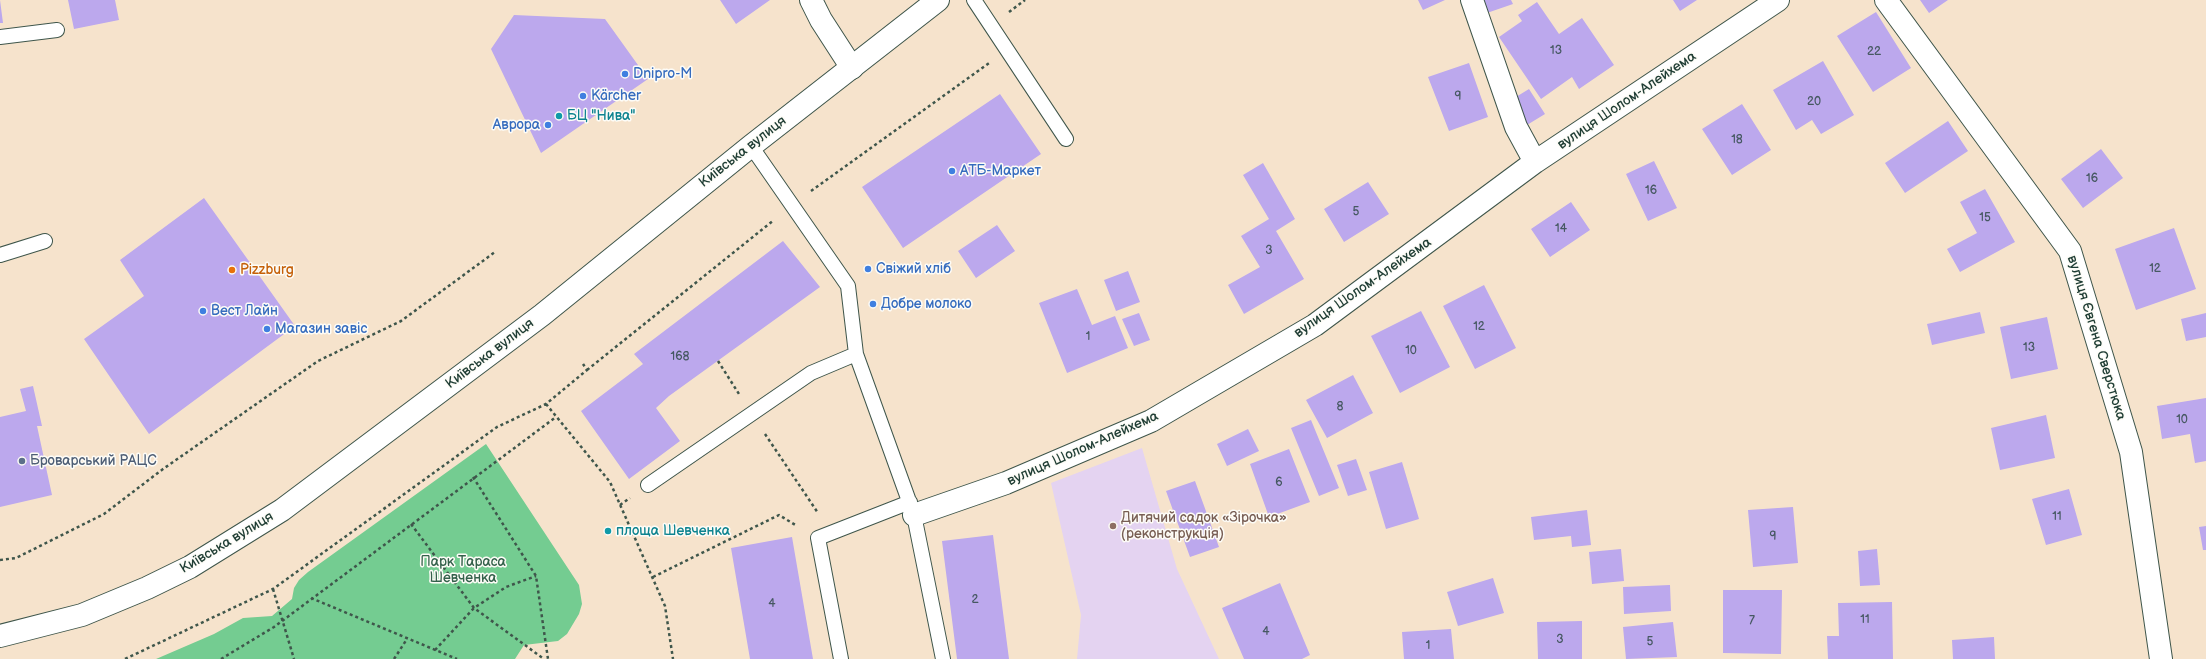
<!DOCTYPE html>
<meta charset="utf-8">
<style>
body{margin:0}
canvas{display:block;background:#f6e3cc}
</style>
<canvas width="2206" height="659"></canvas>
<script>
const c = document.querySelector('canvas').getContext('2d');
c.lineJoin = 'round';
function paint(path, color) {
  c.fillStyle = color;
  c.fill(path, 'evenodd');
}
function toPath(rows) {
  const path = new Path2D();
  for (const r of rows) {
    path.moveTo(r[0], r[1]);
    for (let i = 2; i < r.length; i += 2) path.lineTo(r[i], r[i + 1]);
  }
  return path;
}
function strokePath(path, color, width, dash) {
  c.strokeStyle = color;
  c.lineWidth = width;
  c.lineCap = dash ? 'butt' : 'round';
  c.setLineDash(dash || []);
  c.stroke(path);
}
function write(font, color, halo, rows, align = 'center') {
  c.font = font + ' "Balsamiq Sans",sans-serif';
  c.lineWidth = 3;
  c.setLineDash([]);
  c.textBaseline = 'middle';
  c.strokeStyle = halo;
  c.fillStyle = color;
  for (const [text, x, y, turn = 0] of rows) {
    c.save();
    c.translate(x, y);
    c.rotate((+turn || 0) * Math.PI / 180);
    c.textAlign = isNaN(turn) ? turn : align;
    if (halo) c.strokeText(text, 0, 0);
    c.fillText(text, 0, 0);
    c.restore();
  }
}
paint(toPath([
 [1142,448,1177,569,1219,659,1077,659,1081,615,1051,483]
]), '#e4d3f1');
paint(toPath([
 [486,444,579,585,582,604,579,614,567,634,558,641,524,645,515,659,156,659,214,634,243,618,272,616,292,599,294,588,299,580,308,572]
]), '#74cc91');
paint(toPath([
 [0,0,3,23,0,23],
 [68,0,115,0,119,20,74,29],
 [720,0,770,0,736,24],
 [1418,0,1445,0,1423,10],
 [1479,0,1511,0,1513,4,1484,14],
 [1673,0,1697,0,1680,11],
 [1920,0,1948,0,1929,13],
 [1537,2,1559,34,1582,18,1614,65,1579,89,1572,77,1541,99,1499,37,1522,21,1518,15],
 [1876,12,1911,68,1873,92,1837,36],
 [514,15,605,19,648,79,541,153,491,49],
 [1823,61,1854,115,1821,134,1812,120,1796,130,1773,90],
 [1469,63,1488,117,1449,131,1428,77],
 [1529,89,1545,114,1527,125,1511,100],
 [1000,94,1041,154,903,248,862,187],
 [1742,104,1771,150,1732,175,1702,129],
 [1948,121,1968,151,1905,193,1885,163],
 [2101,149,2123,178,2083,208,2061,179],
 [1654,161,1677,208,1648,221,1626,174],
 [1263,163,1295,219,1276,231,1304,279,1244,314,1228,285,1260,267,1241,236,1269,219,1243,175],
 [1368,182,1389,214,1344,242,1324,209],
 [1985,189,2015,242,1960,272,1947,249,1977,233,1960,202],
 [204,198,295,326,149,434,84,339,144,296,120,260],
 [1571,202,1590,230,1550,257,1531,229],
 [997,225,1015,251,976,278,958,251],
 [2174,228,2196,289,2136,310,2115,249],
 [783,241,820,287,669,396,656,408,680,441,629,479,581,411,643,364,634,354],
 [1128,271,1140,302,1116,311,1104,280],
 [1484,285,1516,348,1475,369,1443,306],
 [1077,289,1092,325,1115,316,1128,348,1067,373,1039,303],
 [1421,311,1450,367,1400,393,1371,336],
 [1980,312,1985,333,1932,345,1927,324],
 [1139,313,1150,340,1134,346,1122,319],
 [2206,313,2206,337,2186,341,2181,319],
 [2047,317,2058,369,2011,379,2000,327],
 [1353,375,1373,413,1327,438,1306,400],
 [33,386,42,426,37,426,52,495,0,507,0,417,26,411,20,389],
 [2206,398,2206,461,2195,463,2190,434,2162,439,2157,406],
 [2046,415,2055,458,2000,470,1991,428],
 [1311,420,1339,488,1319,496,1291,428],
 [1248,429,1259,451,1227,466,1217,444],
 [1289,449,1310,502,1269,517,1250,464],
 [1356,459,1367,490,1348,496,1337,465],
 [1402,462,1419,519,1386,529,1369,472],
 [1195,481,1219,547,1190,557,1166,491],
 [2069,489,2082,535,2046,545,2032,499],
 [1793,507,1798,563,1753,567,1748,510],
 [1587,510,1591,545,1572,547,1571,536,1534,540,1531,517],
 [2206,526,2206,550,2203,550,2199,527],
 [993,535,1009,659,957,659,942,541],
 [792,537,813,659,750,659,731,548],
 [1621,549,1624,581,1592,584,1589,552],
 [1877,549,1880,585,1860,586,1858,551],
 [1493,578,1504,613,1458,626,1447,592],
 [1280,583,1310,655,1302,659,1244,659,1222,608],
 [1670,585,1671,611,1624,614,1623,587],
 [1723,590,1782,590,1781,654,1723,653],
 [1892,602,1893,659,1828,659,1827,636,1839,636,1838,603],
 [1582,621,1582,659,1538,659,1537,622],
 [1673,622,1677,657,1626,659,1623,627],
 [1451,629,1454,659,1404,659,1402,632],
 [1994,637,1995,659,1953,659,1952,640]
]), '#bca8ed');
const lane = toPath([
 [974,0,1066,139],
 [0,37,57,30],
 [751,146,848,286,856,354,914,515,943,659],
 [0,255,45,241],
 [648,485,811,373,856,354],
 [841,659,818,538,910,502]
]);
const street = toPath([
 [811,0,821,20,852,68],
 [1472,0,1516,127,1535,162],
 [1886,0,2070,251,2131,452,2161,659],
 [914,515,1006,483,1151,421,1315,325,1535,162,1778,0]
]);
const primary = toPath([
 [0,636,82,615,147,588,190,567,282,510,542,315,751,146,938,0]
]);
strokePath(lane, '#3f564b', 16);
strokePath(street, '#3f564b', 24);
strokePath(primary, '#3f564b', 24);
strokePath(toPath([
 [1009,12,1025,0],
 [811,191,989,63],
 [718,361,739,394],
 [587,370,774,220],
 [546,404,610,482,665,606,673,659],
 [765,434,818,513],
 [473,477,536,576,548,659],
 [620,505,630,498],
 [411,524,474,608,544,659],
 [0,560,16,558,104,514,163,469,318,361,401,321,495,252],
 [653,577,779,515,797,526],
 [273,589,294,659],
 [311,598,457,659],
 [435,650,474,608,506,587,536,576],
 [125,659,273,589,497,427,546,404,587,370,583,364],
 [221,659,274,627,556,417],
 [394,659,407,639]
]), '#3f564b', 2.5, [3, 3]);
strokePath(lane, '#fff', 14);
strokePath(street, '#fff', 22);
strokePath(primary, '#fff', 22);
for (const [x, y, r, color] of [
 [625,74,4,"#3f7fe0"],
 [583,96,4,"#3f7fe0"],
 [559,116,4,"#0f9aa8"],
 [548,125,4,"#3f7fe0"],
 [952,171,4,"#3f7fe0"],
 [868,269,4,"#3f7fe0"],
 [232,270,4,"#e8710a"],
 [873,304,4,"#3f7fe0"],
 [203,311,4,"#3f7fe0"],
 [267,329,4,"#3f7fe0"],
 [22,461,4,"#5c6f8a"],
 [1113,526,4,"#8d6e63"],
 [608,531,4,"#0f9aa8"]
]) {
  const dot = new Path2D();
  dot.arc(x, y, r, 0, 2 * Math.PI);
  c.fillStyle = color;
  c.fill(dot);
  strokePath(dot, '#fdfcf7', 1.5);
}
write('12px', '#465862', null, [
 ["13",1556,51],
 ["22",1874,52],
 ["9",1458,97],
 ["20",1814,102],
 ["18",1737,140],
 ["16",2092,179],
 ["16",1651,191],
 ["5",1356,212],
 ["15",1985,218],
 ["14",1561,229],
 ["3",1269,251],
 ["12",2155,269],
 ["12",1479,327],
 ["1",1088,337],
 ["13",2029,348],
 ["10",1411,351],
 ["168",680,357],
 ["8",1340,407],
 ["10",2182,420],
 ["6",1279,483],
 ["11",2057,517],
 ["9",1773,537],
 ["2",975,600],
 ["4",772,604],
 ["11",1865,620],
 ["7",1752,621],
 ["4",1266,632],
 ["3",1560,640],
 ["5",1650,642],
 ["1",1428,646]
]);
write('14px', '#366cbe', '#fdfcf7', [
 ["Dnipro-M",633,74],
 ["Kärcher",591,96],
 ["Аврора",540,125,"right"],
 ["АТБ-Маркет",960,171],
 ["Свіжий хліб",876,269],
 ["Добре молоко",881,304],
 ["Вест Лайн",211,311],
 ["Магазин завіс",275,329]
], 'left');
write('14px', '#1f3d34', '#fdfcf7', [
 ["вулиця Шолом-Алейхема",1627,101,-34],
 ["Київська вулиця",743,152,-38],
 ["вулиця Шолом-Алейхема",1363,288,-35],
 ["вулиця Євгена Сверстюка",2096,338,73],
 ["Київська вулиця",490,354,-37],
 ["вулиця Шолом-Алейхема",1083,449,-24],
 ["Київська вулиця",227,543,-31]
]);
write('14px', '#0d838f', '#fdfcf7', [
 ["БЦ \"Нива\"",567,116],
 ["площа Шевченка",616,531]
], 'left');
write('14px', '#c56008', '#fdfcf7', [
 ["Pizzburg",240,270]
], 'left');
write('14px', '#4e5e75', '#fdfcf7', [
 ["Броварський РАЦС",30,461]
], 'left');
write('14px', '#785e54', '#fdfcf7', [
 ["Дитячий садок «Зірочка»",1121,518],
 ["(реконструкція)",1121,534]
], 'left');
write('14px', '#34614b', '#fdfcf7', [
 ["Парк Тараса",463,562],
 ["Шевченка",463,578]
]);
</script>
